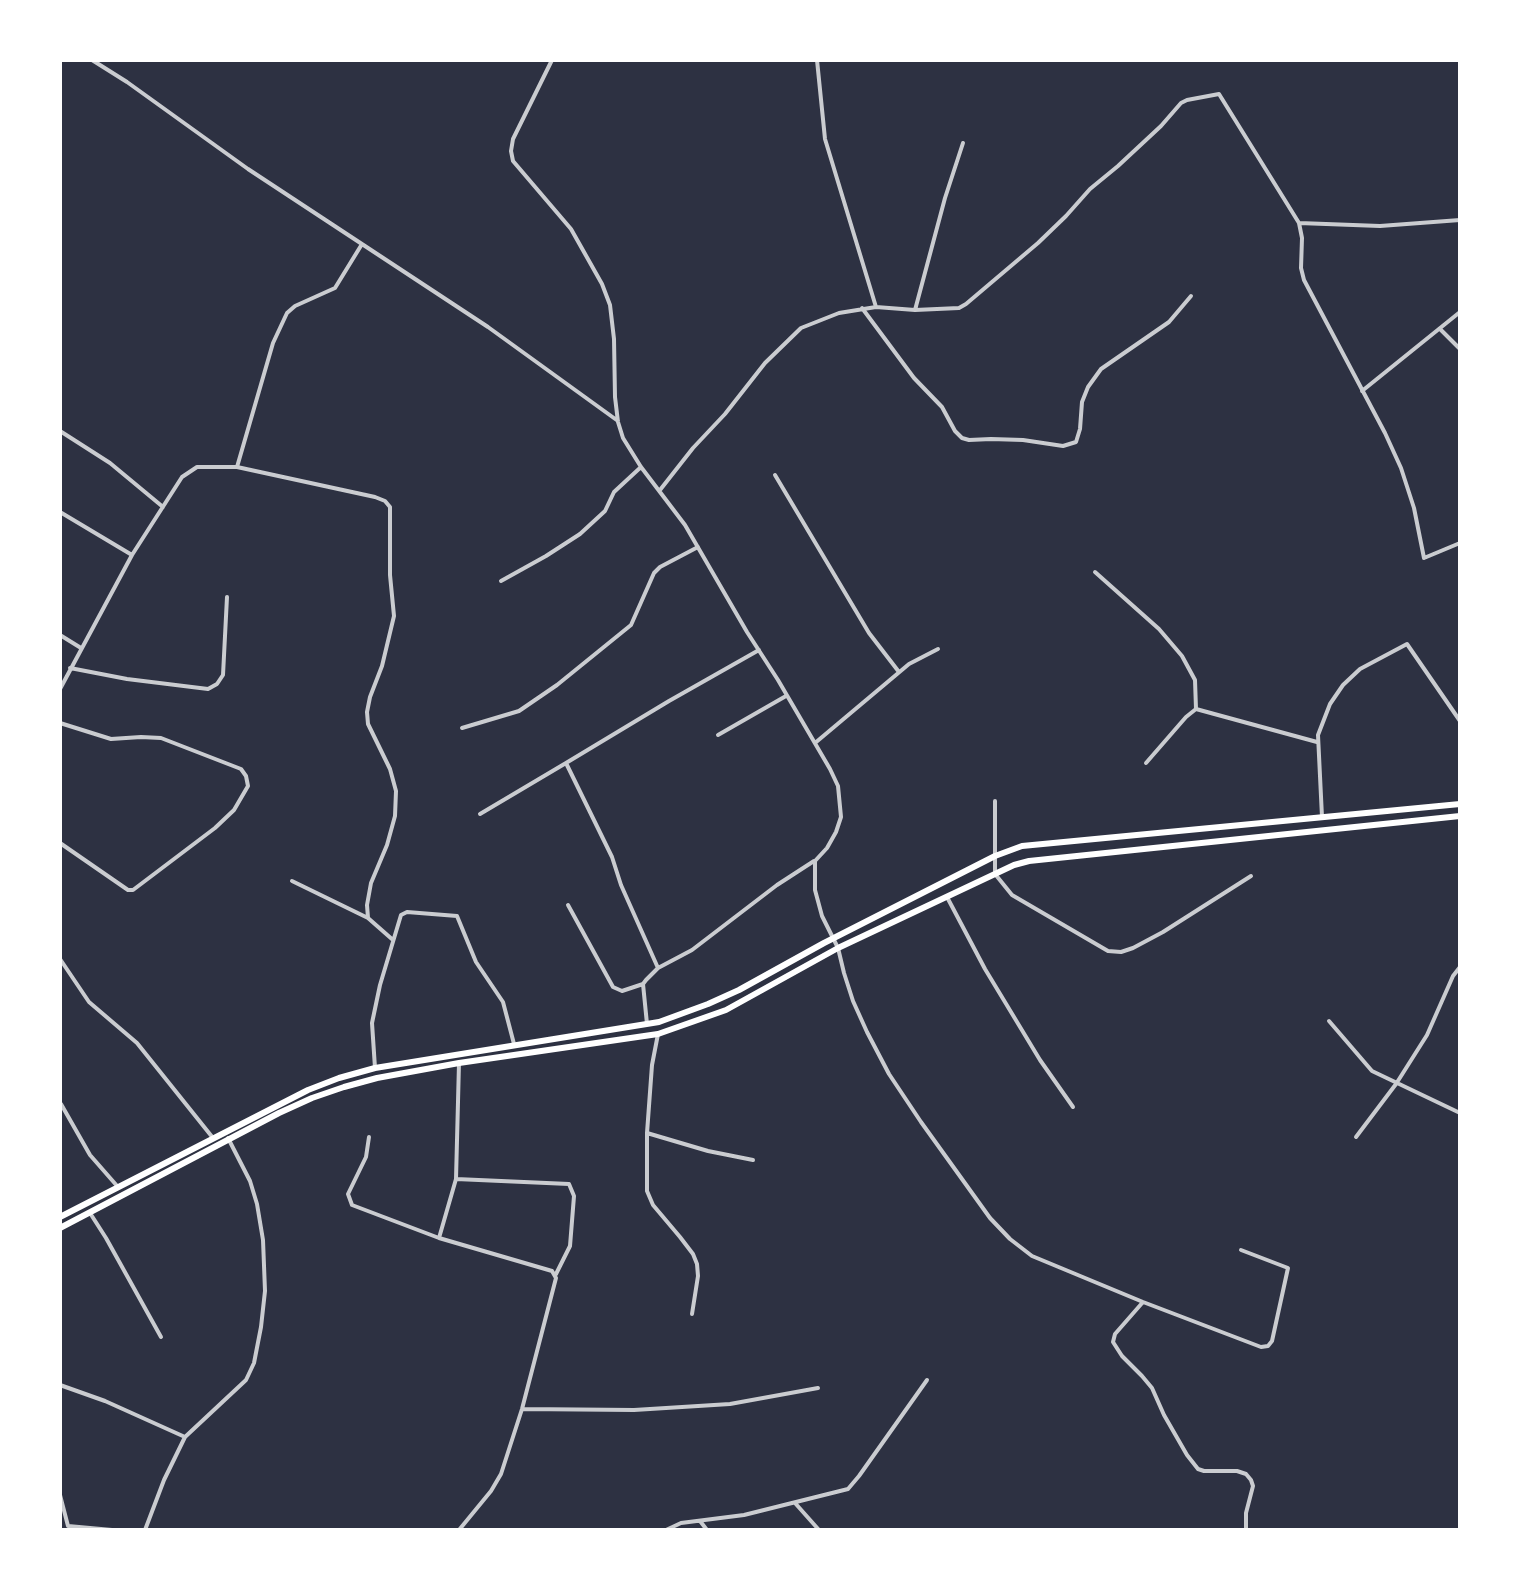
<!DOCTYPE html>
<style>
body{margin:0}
#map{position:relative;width:1520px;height:1590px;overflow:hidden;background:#2d3142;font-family:"Golos Text",sans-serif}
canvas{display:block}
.frame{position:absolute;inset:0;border:62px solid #fff;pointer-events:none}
</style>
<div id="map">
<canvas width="1520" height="1590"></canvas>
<div class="frame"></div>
</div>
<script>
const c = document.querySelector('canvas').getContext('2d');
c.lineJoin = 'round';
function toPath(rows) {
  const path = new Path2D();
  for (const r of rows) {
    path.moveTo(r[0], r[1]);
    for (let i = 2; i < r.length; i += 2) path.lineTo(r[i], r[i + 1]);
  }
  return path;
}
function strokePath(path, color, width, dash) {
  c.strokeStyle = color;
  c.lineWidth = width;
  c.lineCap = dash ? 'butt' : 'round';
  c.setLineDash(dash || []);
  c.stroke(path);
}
strokePath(toPath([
 [92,60,127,82,248,169,488,327,618,421],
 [552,60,513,139,511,151,513,161,571,229,602,284,610,305,614,339,615,397,618,422,623,438,641,467,685,525,747,632,778,680,830,769,838,786,841,817,836,832,827,848,815,861,815,890,822,916,838,948,844,973,853,1001,867,1032,889,1074,921,1122,990,1218,1010,1239,1032,1256,1143,1302,1261,1347,1268,1346,1272,1341,1288,1268,1241,1250],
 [1299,223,1380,226,1460,220],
 [876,307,915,310,959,308,966,304,1038,243,1066,216,1090,189,1118,166,1161,126,1181,103,1187,100,1219,94,1299,223,1302,238,1301,268,1304,280,1385,433,1401,468,1414,508,1424,558,1460,543],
 [862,308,914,378,942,407,955,431,962,438,969,440,991,439,1023,440,1063,446,1076,442,1080,429,1082,402,1088,387,1101,369,1169,322,1191,296],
 [915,310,945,198,963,143],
 [1440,329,1460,349],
 [1362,391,1460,312],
 [60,431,110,463,163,507],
 [237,467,375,497,385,501,390,507,390,575,394,616,382,666,370,697,367,712,368,724,390,769,396,791,395,816,387,845,371,883,367,905,368,918,393,940],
 [775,475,869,633,899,672],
 [660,490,693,448,725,414,765,363,801,328,839,313,876,307,825,139,817,60],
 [60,512,132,555],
 [1095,572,1159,629,1182,656,1195,680,1196,709],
 [501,581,546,556,580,534,605,511,614,492,641,467],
 [60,635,81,648],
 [70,668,127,679,208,689,217,684,223,675,227,597],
 [60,689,132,555,182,477,197,467,237,467,273,343,287,313,295,306,335,288,362,244],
 [60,723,111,739,141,737,161,738,241,769,246,776,248,786,234,810,215,828,133,890,128,890,60,843],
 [462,728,519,711,557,685,631,625,654,573,660,567,698,547],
 [718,735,786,696],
 [815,743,909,664,938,649],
 [1146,763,1186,717,1196,709,1317,742],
 [995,801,995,874,1012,895,1108,951,1121,952,1133,948,1163,932,1251,876],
 [480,814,566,763],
 [1322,817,1318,735,1330,704,1343,685,1360,669,1407,644,1460,721],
 [292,881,368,918],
 [947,897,985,969,1040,1060,1073,1107],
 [568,905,613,987,622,991,643,984],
 [60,959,89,1002,137,1043,213,1138],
 [658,968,621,885,612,857,566,763,669,701,759,650],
 [1329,1021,1372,1071,1460,1113],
 [647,1024,643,984,646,980,658,968,692,950,777,885,814,861],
 [658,1034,652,1065,647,1133,647,1191,653,1205,680,1237,693,1254,697,1264,698,1276,692,1314],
 [459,1063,456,1179,439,1238,552,1271,556,1278,522,1409,501,1474,491,1491,459,1530],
 [375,1068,372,1023,380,985,401,915,407,912,457,916,476,962,503,1002,514,1044],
 [61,1104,90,1155,118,1187],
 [647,1133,708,1151,753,1160],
 [369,1137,366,1157,348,1194,352,1205,439,1238],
 [1356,1137,1396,1084,1427,1035,1453,976,1460,967],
 [456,1179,569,1184,574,1196,570,1246,556,1274],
 [90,1213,106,1238,161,1337],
 [1143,1302,1115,1334,1113,1342,1122,1356,1142,1376,1152,1388,1164,1415,1187,1455,1198,1469,1204,1471,1237,1471,1246,1474,1251,1480,1253,1486,1246,1513,1246,1530],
 [60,1385,105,1401,185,1437],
 [522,1409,634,1410,730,1404,818,1388],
 [60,1495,68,1526,112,1530],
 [795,1503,819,1530],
 [700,1521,707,1530],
 [145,1530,164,1480,185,1437,246,1380,254,1363,261,1327,265,1291,263,1240,257,1204,250,1181,228,1138],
 [666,1530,681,1523,744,1515,848,1489,859,1476,927,1380]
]), '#caccd0', 4);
strokePath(toPath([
 [60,1217,308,1090,339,1078,375,1068,659,1022,708,1004,739,990,824,943,995,856,1022,846,1460,804],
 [60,1228,279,1113,312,1098,344,1087,377,1078,459,1063,658,1034,726,1010,838,948,1014,865,1029,861,1460,816]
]), '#fff', 6);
</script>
